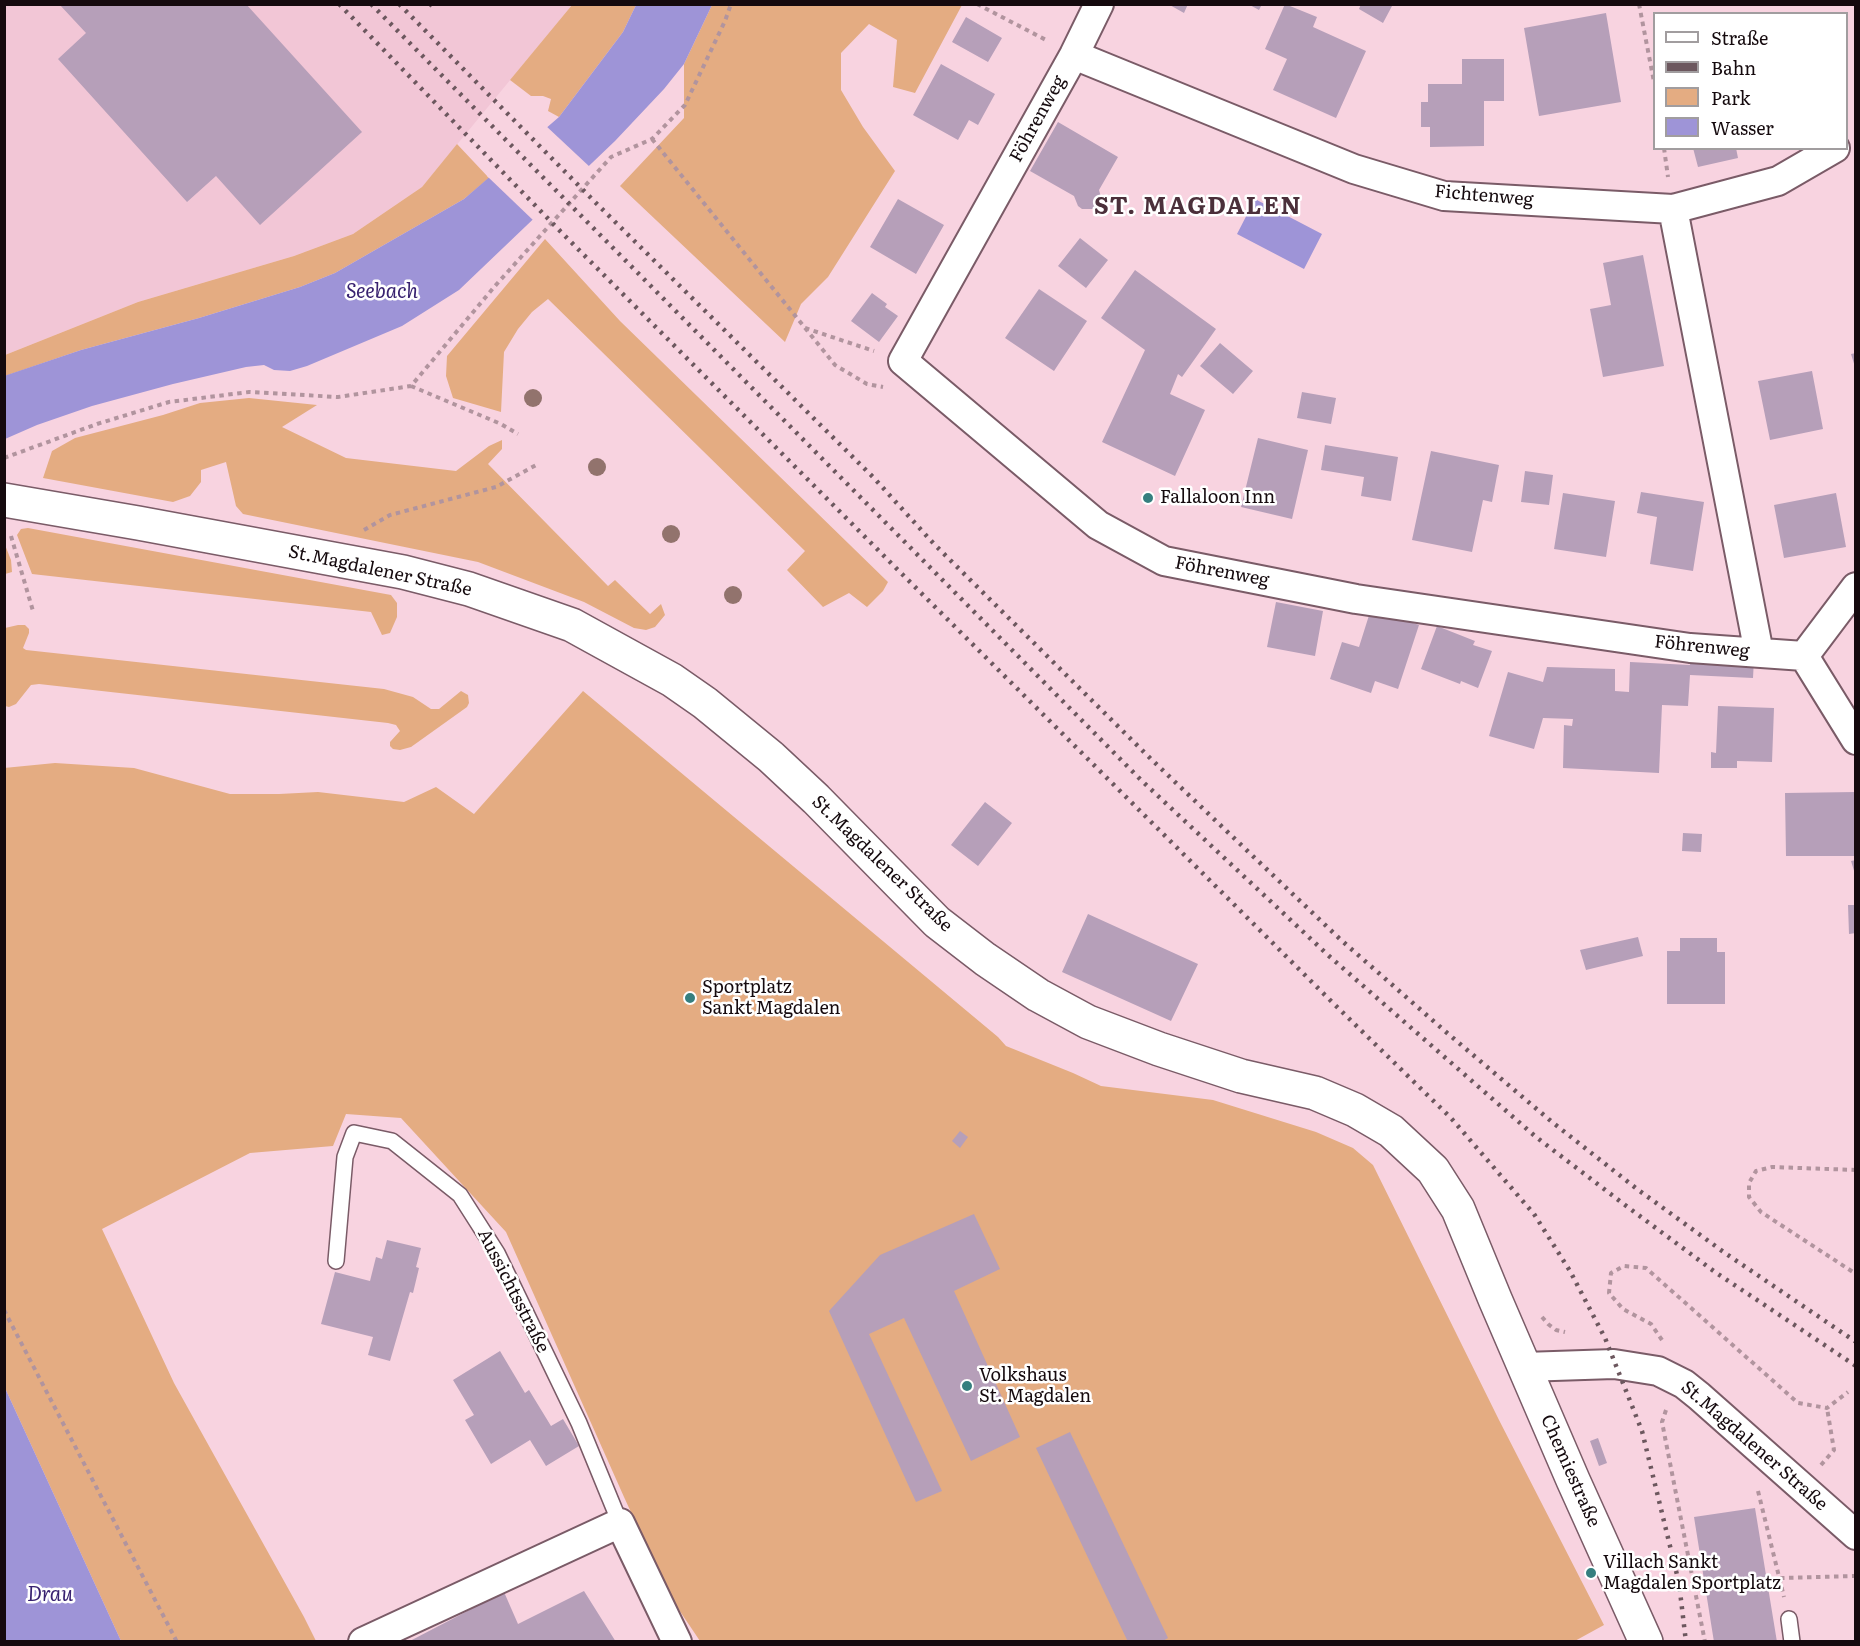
<!DOCTYPE html>
<meta charset="utf-8">
<style>
body{margin:0}
#map{position:relative;width:1860px;height:1646px;overflow:hidden;background:#f8d3e0;font-family:Literata,serif}
canvas{display:block}
.frame{position:absolute;inset:0;border:6px solid #150a0e;pointer-events:none}
.legend{position:absolute;left:1653px;top:12px;width:195px;height:138px;box-sizing:border-box;background:#fff;border:2px solid #a19d9f;margin:0;padding:8px 10px;list-style:none;font-size:18px;color:#150a0e}
.legend li{display:flex;align-items:center;gap:12px;height:30px}
.legend b{width:30px;border:2px solid #a19d9f}
</style>
<div id="map">
<canvas width="1860" height="1646"></canvas>
<div class="frame"></div>
<ul class="legend">
<li><b style="height:8px;background:#fff"></b>Straße</li>
<li><b style="height:8px;background:#6c575e"></b>Bahn</li>
<li><b style="height:16px;background:#e4ac82"></b>Park</li>
<li><b style="height:16px;background:#9e94d7"></b>Wasser</li>
</ul>
</div>
<script>
const c = document.querySelector('canvas').getContext('2d');
c.lineJoin = 'round';
function paint(path, color) {
  c.fillStyle = color;
  c.fill(path, 'evenodd');
}
function toPath(rows) {
  const path = new Path2D();
  for (const r of rows) {
    path.moveTo(r[0], r[1]);
    for (let i = 2; i < r.length; i += 2) path.lineTo(r[i], r[i + 1]);
  }
  return path;
}
function strokePath(path, color, width, dash) {
  c.strokeStyle = color;
  c.lineWidth = width;
  c.lineCap = dash ? 'butt' : 'round';
  c.setLineDash(dash || []);
  c.stroke(path);
}
function write(font, color, halo, rows, align = 'center') {
  c.font = font + ' Literata,serif';
  c.lineWidth = 5;
  c.setLineDash([]);
  c.textBaseline = 'middle';
  c.strokeStyle = halo;
  c.fillStyle = color;
  for (const [text, x, y, turn = 0] of rows) {
    c.save();
    c.translate(x, y);
    c.rotate((+turn || 0) * Math.PI / 180);
    c.textAlign = isNaN(turn) ? turn : align;
    if (halo) c.strokeText(text, 0, 0);
    c.fillText(text, 0, 0);
    c.restore();
  }
}
paint(toPath([
 [5,5,572,5,422,187,353,234,294,256,138,302,5,355]
]), '#f2c6d6');
paint(toPath([
 [572,5,636,5,623,32,559,117,548,111,551,99,543,96,531,96,510,80],
 [712,5,962,5,915,93,893,87,897,40,869,24,841,53,841,90,863,127,895,171,828,277,801,304,785,342,620,186,684,118,684,64],
 [457,144,489,178,464,199,335,273,300,287,199,318,81,350,5,376,5,355,138,302,294,256,353,234,422,187],
 [545,239,620,321,888,582,883,591,867,607,849,593,823,607,787,570,805,551,548,299,532,312,518,329,504,352,501,412,453,398,446,376,447,356],
 [249,398,317,405,282,427,346,458,456,471,489,446,502,440,502,449,488,464,608,586,615,580,650,614,661,604,665,615,655,627,646,630,634,628,584,602,478,562,243,514,236,506,226,462,201,470,201,482,190,496,173,502,43,478,52,451,75,438,163,415,200,403],
 [28,528,391,595,397,603,397,617,390,633,382,635,371,612,32,574,17,535,21,529],
 [5,545,11,560,12,572,5,574],
 [18,625,25,625,29,629,29,633,23,648,26,650,384,689,413,697,431,709,439,709,461,691,468,695,469,703,467,707,411,747,400,750,393,749,390,746,390,742,400,731,396,725,388,723,39,684,31,685,16,704,9,707,5,706,5,628],
 [583,691,998,1037,1006,1046,1073,1073,1101,1086,1213,1100,1316,1132,1353,1148,1373,1165,1499,1420,1604,1625,1573,1642,700,1641,669,1595,624,1497,506,1232,401,1118,346,1114,333,1146,250,1153,102,1229,174,1383,304,1617,316,1641,121,1641,5,1388,4,768,55,763,134,768,230,794,279,794,318,792,404,802,436,787,474,814]
]), '#e4ac82');
paint(toPath([
 [636,5,712,5,684,64,664,89,615,141,459,290,402,326,307,366,290,371,274,370,264,365,246,367,173,384,92,406,37,425,5,439,4,376,81,350,199,318,300,287,335,273,464,199,559,117,623,32],
 [1255,199,1322,234,1304,269,1237,234],
 [4,1388,5,1388,121,1641,5,1641]
]), '#9e94d7');
paint(toPath([
 [545,125,591,168,535,222,487,176]
]), '#f8d3e0');
paint(toPath([
 [59,4,246,4,362,132,260,225,216,176,187,202,58,59,86,33],
 [1168,4,1188,4,1184,13],
 [1248,4,1262,4,1259,10],
 [1285,4,1317,17,1313,27,1366,51,1336,118,1273,90,1287,59,1265,49],
 [1361,4,1389,4,1392,6,1383,23,1359,9],
 [1606,13,1621,102,1539,116,1524,28],
 [966,17,1002,38,988,62,952,42],
 [1462,59,1504,59,1504,101,1484,101,1484,146,1430,147,1430,127,1421,127,1421,102,1428,102,1428,84,1462,84],
 [941,64,995,94,978,125,969,120,958,140,913,115],
 [1058,122,1118,157,1099,190,1101,197,1100,202,1093,209,1082,209,1078,206,1074,196,1030,171],
 [1693,148,1736,148,1738,158,1698,167],
 [898,199,944,225,916,274,870,247],
 [1080,238,1108,260,1086,288,1058,266],
 [1643,255,1664,366,1603,377,1590,309,1611,305,1603,263],
 [1135,270,1216,329,1182,377,1178,374,1170,394,1205,410,1175,476,1102,442,1145,350,1101,318],
 [1039,289,1087,321,1054,371,1005,338],
 [872,293,887,304,885,307,898,316,879,342,851,321],
 [1220,343,1253,371,1233,394,1200,366],
 [1856,353,1856,367,1855,367,1851,354],
 [1812,371,1823,429,1770,440,1758,381],
 [1302,392,1336,398,1331,424,1297,418],
 [1258,438,1308,450,1292,519,1241,507],
 [1325,445,1398,457,1391,501,1361,496,1364,477,1321,470],
 [1431,451,1499,465,1492,502,1483,500,1472,552,1412,540],
 [1525,471,1553,475,1549,505,1521,502],
 [1641,492,1704,502,1693,571,1650,564,1657,517,1637,513],
 [1563,493,1615,501,1606,557,1554,549],
 [1836,493,1846,547,1784,558,1774,505],
 [1276,602,1323,611,1315,656,1267,647],
 [1371,609,1419,625,1398,689,1375,681,1371,693,1330,679,1342,642,1359,647],
 [1437,626,1475,641,1473,645,1492,651,1478,688,1461,681,1460,684,1421,669],
 [1691,655,1754,659,1753,678,1690,675,1688,706,1662,705,1659,773,1563,768,1564,725,1572,726,1573,719,1543,718,1534,749,1489,736,1508,672,1543,682,1547,667,1615,669,1615,691,1629,692,1630,662,1690,665],
 [1718,706,1774,708,1772,762,1737,761,1737,768,1711,768,1711,752,1716,753],
 [1856,792,1856,856,1786,856,1785,793],
 [985,802,1012,823,978,866,951,845],
 [1683,833,1702,834,1701,852,1682,851],
 [1856,860,1856,874,1855,874,1851,861],
 [1848,905,1856,905,1856,933,1849,934],
 [1088,914,1198,964,1171,1021,1062,972],
 [1638,937,1643,956,1586,970,1580,950],
 [1680,938,1717,938,1717,952,1725,952,1725,1004,1667,1004,1667,951,1680,951],
 [960,1131,968,1137,960,1148,952,1141],
 [974,1214,1000,1269,954,1291,1020,1437,971,1461,904,1318,869,1334,942,1491,916,1502,829,1311,880,1255],
 [387,1240,421,1248,416,1267,419,1268,413,1293,410,1292,390,1361,368,1355,373,1337,321,1324,335,1272,370,1281,376,1257,382,1259],
 [500,1351,525,1393,529,1390,551,1426,563,1419,579,1446,546,1466,530,1440,491,1464,465,1420,474,1415,453,1380],
 [1070,1432,1168,1638,1161,1642,1128,1642,1036,1448],
 [1598,1438,1607,1463,1599,1466,1590,1441],
 [1755,1508,1777,1642,1714,1642,1694,1517],
 [584,1591,616,1642,408,1642,504,1592,518,1624]
]), '#b69fb9');
const service = toPath([
 [336,1261,345,1157,354,1133,392,1141,460,1195,497,1253,579,1423,620,1523],
 [1789,1619,1792,1642]
]);
const minor = toPath([
 [1099,4,1074,55,903,361,1098,525,1164,561,1356,599,1690,648,1804,656,1856,740],
 [1074,55,1354,169,1444,196,1673,209,1778,181,1835,148],
 [1673,209,1759,653],
 [1804,656,1856,587],
 [1524,1367,1614,1364,1658,1371,1684,1384,1699,1396,1856,1535],
 [363,1642,620,1523,677,1642]
]);
const tertiary = toPath([
 [4,500,138,523,403,572,469,589,572,625,672,680,705,703,771,757,816,799,937,922,985,959,1038,995,1088,1022,1159,1049,1241,1076,1315,1093,1355,1110,1391,1131,1433,1170,1458,1209,1495,1299,1573,1480,1646,1642]
]);
strokePath(service, '#7a5b67', 18);
strokePath(minor, '#7a5b67', 32);
strokePath(tertiary, '#7a5b67', 36);
strokePath(toPath([
 [977,4,1046,40],
 [1639,4,1654,82],
 [652,139,835,365,867,384,883,387],
 [1664,148,1668,177],
 [805,328,874,351],
 [411,386,501,424,518,434],
 [4,458,97,424,169,402,249,392,338,397,411,386,495,286,611,157,652,139,685,105,725,21,731,4],
 [364,530,390,515,496,487,538,464],
 [11,536,33,611],
 [1856,1170,1772,1167,1756,1171,1749,1183,1749,1197,1761,1212,1856,1274],
 [4,1310,177,1642],
 [1542,1317,1548,1324,1556,1330,1565,1332],
 [1662,1340,1651,1324,1623,1309,1609,1293,1611,1273,1624,1266,1646,1268,1798,1403,1827,1408,1848,1392],
 [1666,1410,1662,1422,1705,1642],
 [1821,1465,1834,1450,1827,1408],
 [1758,1491,1784,1597],
 [1780,1578,1856,1576]
]), '#b1949e', 4, [4.5, 4.5]);
strokePath(service, '#fff', 15);
strokePath(minor, '#fff', 28);
strokePath(tertiary, '#fff', 33);
strokePath(toPath([
 [339,4,563,234,900,572,1334,1004,1451,1118,1534,1214,1570,1271,1605,1338,1642,1431,1679,1583,1686,1642],
 [371,4,1141,780,1329,956,1536,1137,1625,1205,1715,1272,1856,1366],
 [399,4,595,202,874,478,934,544,1152,760,1341,940,1446,1032,1552,1122,1637,1189,1725,1253,1856,1342],
 [430,4,432,6]
]), '#6c575e', 4.5, [3, 6]);
c.fillStyle = '#92736d';
for (const [x, y] of [
 [533,398],
 [597,467],
 [671,534],
 [733,595]
]) {
  c.beginPath();
  c.arc(x, y, 9, 0, 2 * Math.PI);
  c.fill();
}
for (const [x, y, r, color] of [
 [1148,498,6,"#367f7f"],
 [690,998,6,"#367f7f"],
 [967,1386,6,"#367f7f"],
 [1591,1573,6,"#367f7f"]
]) {
  const dot = new Path2D();
  dot.arc(x, y, r, 0, 2 * Math.PI);
  c.fillStyle = color;
  c.fill(dot);
  strokePath(dot, '#fff', 2);
}
write('18px', '#150a0e', '#fff', [
 ["Föhrenweg",1038,119,-61],
 ["Fichtenweg",1484,196,5],
 ["St.Magdalener Straße",380,571,12],
 ["Föhrenweg",1222,572,11],
 ["Föhrenweg",1702,647,6],
 ["St.Magdalener Straße",882,864,44],
 ["Aussichtsstraße",513,1291,63],
 ["St.Magdalener Straße",1754,1446,41],
 ["Chemiestraße",1570,1471,66]
]);
write('18px', '#150a0e', '#fff', [
 ["Fallaloon Inn",1160,498],
 ["Sportplatz",702,988],
 ["Sankt Magdalen",702,1009],
 ["Volkshaus",979,1376],
 ["St. Magdalen",979,1397],
 ["Villach Sankt",1603,1563],
 ["Magdalen Sportplatz",1603,1584]
], 'left');
write('italic 20px', '#382270', '#fff', [
 ["Seebach",382,292],
 ["Drau",50,1595]
]);
c.letterSpacing = '1.5px';
write('bold 24px', '#4b2f3a', '#fff', [
 ["ST. MAGDALEN",1198,207]
]);
c.letterSpacing = '0px';
</script>
